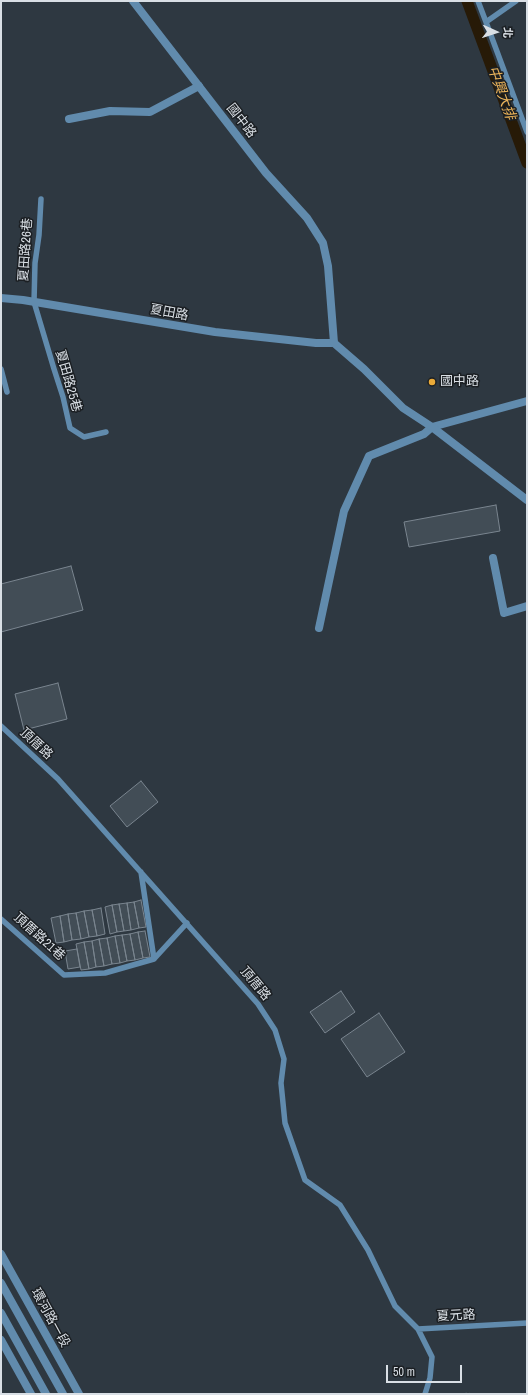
<!DOCTYPE html>
<meta charset="utf-8">
<style>
body{margin:0}
#map{position:relative;width:528px;height:1395px;overflow:hidden;background:#2e3841;font-family:"Archivo Narrow","Noto Sans TC",sans-serif}
canvas{display:block}
.frame{position:absolute;inset:0;border:2px solid #d9dfe5;pointer-events:none}
.north{position:absolute;left:476px;top:12px;width:40px;height:40px;-webkit-text-stroke:3px #1b1f23;paint-order:stroke;rotate:93deg;font-size:11px;font-weight:700;line-height:16px;text-align:center;color:#d9dfe5}
.north::after{content:'';display:block;margin:auto;width:14px;height:18px;background:#d9dfe5;clip-path:polygon(50% 0,100% 100%,50% 72%,0 100%)}
.scale{position:absolute;left:386px;top:1365px;width:76px;height:18px;box-sizing:border-box;border:2px solid #d9dfe5;border-top:0;padding-left:5px;font-size:12px;line-height:14px;white-space:nowrap;color:#d9dfe5;-webkit-text-stroke:3px #1b1f23;paint-order:stroke}
</style>
<div id="map">
<canvas width="528" height="1395"></canvas>
<div class="frame"></div>
<div class="north">北</div>
<div class="scale">50 m</div>
</div>
<script>
const c = document.querySelector('canvas').getContext('2d');
c.lineJoin = 'round';
function toPath(rows) {
  const path = new Path2D();
  for (const r of rows) {
    path.moveTo(r[0], r[1]);
    for (let i = 2; i < r.length; i += 2) path.lineTo(r[i], r[i + 1]);
  }
  return path;
}
function strokePath(path, color, width, dash) {
  c.strokeStyle = color;
  c.lineWidth = width;
  c.lineCap = dash ? 'butt' : 'round';
  c.setLineDash(dash || []);
  c.stroke(path);
}
function paint(path, color) {
  c.fillStyle = color;
  c.fill(path, 'evenodd');
}
function write(font, color, halo, rows, align = 'center') {
  c.font = font + ' "Archivo Narrow","Noto Sans TC",sans-serif';
  c.lineWidth = 3;
  c.setLineDash([]);
  c.textBaseline = 'middle';
  c.strokeStyle = halo;
  c.fillStyle = color;
  for (const [text, x, y, turn = 0] of rows) {
    c.save();
    c.translate(x, y);
    c.rotate((+turn || 0) * Math.PI / 180);
    c.textAlign = isNaN(turn) ? turn : align;
    if (halo) c.strokeText(text, 0, 0);
    c.fillText(text, 0, 0);
    c.restore();
  }
}
strokePath(toPath([
 [467,1,527,163]
]), '#271a07', 11);
const building = toPath([
 [496,505,500,531,409,547,404,522,496,505],
 [71,566,83,610,1,632,1,584,71,566],
 [58,683,67,719,24,730,15,694,58,683],
 [141,781,158,802,127,827,110,806,141,781],
 [141,900,146,927,139,928,134,902,141,900],
 [134,902,139,928,131,930,127,903,134,902],
 [127,903,131,930,124,931,119,904,127,903],
 [119,904,124,931,117,932,112,905,119,904],
 [112,905,117,932,110,934,105,907,112,905],
 [101,908,105,934,97,936,92,910,101,908],
 [92,910,97,936,89,937,84,911,92,910],
 [84,911,89,937,81,939,76,913,84,911],
 [76,913,81,939,72,940,68,914,76,913],
 [68,914,72,940,64,942,60,916,68,914],
 [60,916,64,942,56,943,51,918,60,916],
 [145,931,150,957,143,958,138,932,145,931],
 [138,932,143,958,135,960,130,934,138,932],
 [130,934,135,960,127,961,122,935,130,934],
 [122,935,127,961,120,963,115,936,122,935],
 [115,936,120,963,112,964,107,938,115,936],
 [107,938,112,964,104,966,99,939,107,938],
 [99,939,104,966,96,967,92,941,99,939],
 [92,941,96,967,89,969,84,942,92,941],
 [84,942,89,969,81,970,76,944,84,942],
 [77,949,80,967,68,969,65,951,77,949],
 [341,991,355,1012,325,1033,310,1012,341,991],
 [379,1013,405,1052,367,1077,341,1039,379,1013]
]);
paint(building, '#424d56');
strokePath(building, '#7a858f', 1);
strokePath(toPath([
 [465,1394,470,1393]
]), '#7d858d', 2, [2, 3]);
strokePath(toPath([
 [478,1,486,22],
 [516,1,486,22,527,132],
 [41,199,39,235,35,263,34,302,54,369,63,397,70,428,84,437,106,432],
 [1,369,7,392],
 [1,726,58,779,258,1004,275,1030,284,1059,281,1083,285,1123,305,1180,340,1205,368,1250,395,1306,418,1329,527,1323],
 [141,872,154,959],
 [1,919,64,975,105,973,154,959,187,923],
 [418,1329,432,1357,430,1378,425,1394]
]), '#618bad', 5.5);
strokePath(toPath([
 [69,119,110,111,150,112,199,86],
 [1,298,23,300,215,332,316,343,334,343],
 [493,558,504,613,527,606],
 [319,628,344,511,369,456,424,434,432,427,527,401],
 [1,1254,79,1394],
 [1,1340,31,1394]
]), '#618bad', 8);
strokePath(toPath([
 [133,1,266,173,307,218,323,243,328,266,334,343,364,369,403,408,432,427,527,500],
 [1,1283,63,1394],
 [1,1313,46,1394]
]), '#618bad', 8);
for (const [x, y, r, color] of [
 [432,382,4,"#eaaa39"]
]) {
  const dot = new Path2D();
  dot.arc(x, y, r, 0, 2 * Math.PI);
  c.fillStyle = color;
  c.fill(dot);
  strokePath(dot, '#1b1f23', 1.5);
}
write('13px', '#d9dfe5', '#1b1f23', [
 ["國中路",241,121,52],
 ["夏田路26巷",26,250,-86],
 ["夏田路",169,313,10],
 ["夏田路25巷",68,381,74],
 ["頂厝路",36,744,43],
 ["頂厝路21巷",39,937,42],
 ["頂厝路",255,984,50],
 ["夏元路",456,1316,-3],
 ["環河路一段",50,1318,61]
]);
write('13px', '#d9dfe5', '#1b1f23', [
 ["國中路",440,382]
], 'left');
write('italic 14px', '#ebb359', '#1b1f23', [
 ["中興大排",501,93,70]
]);
</script>
